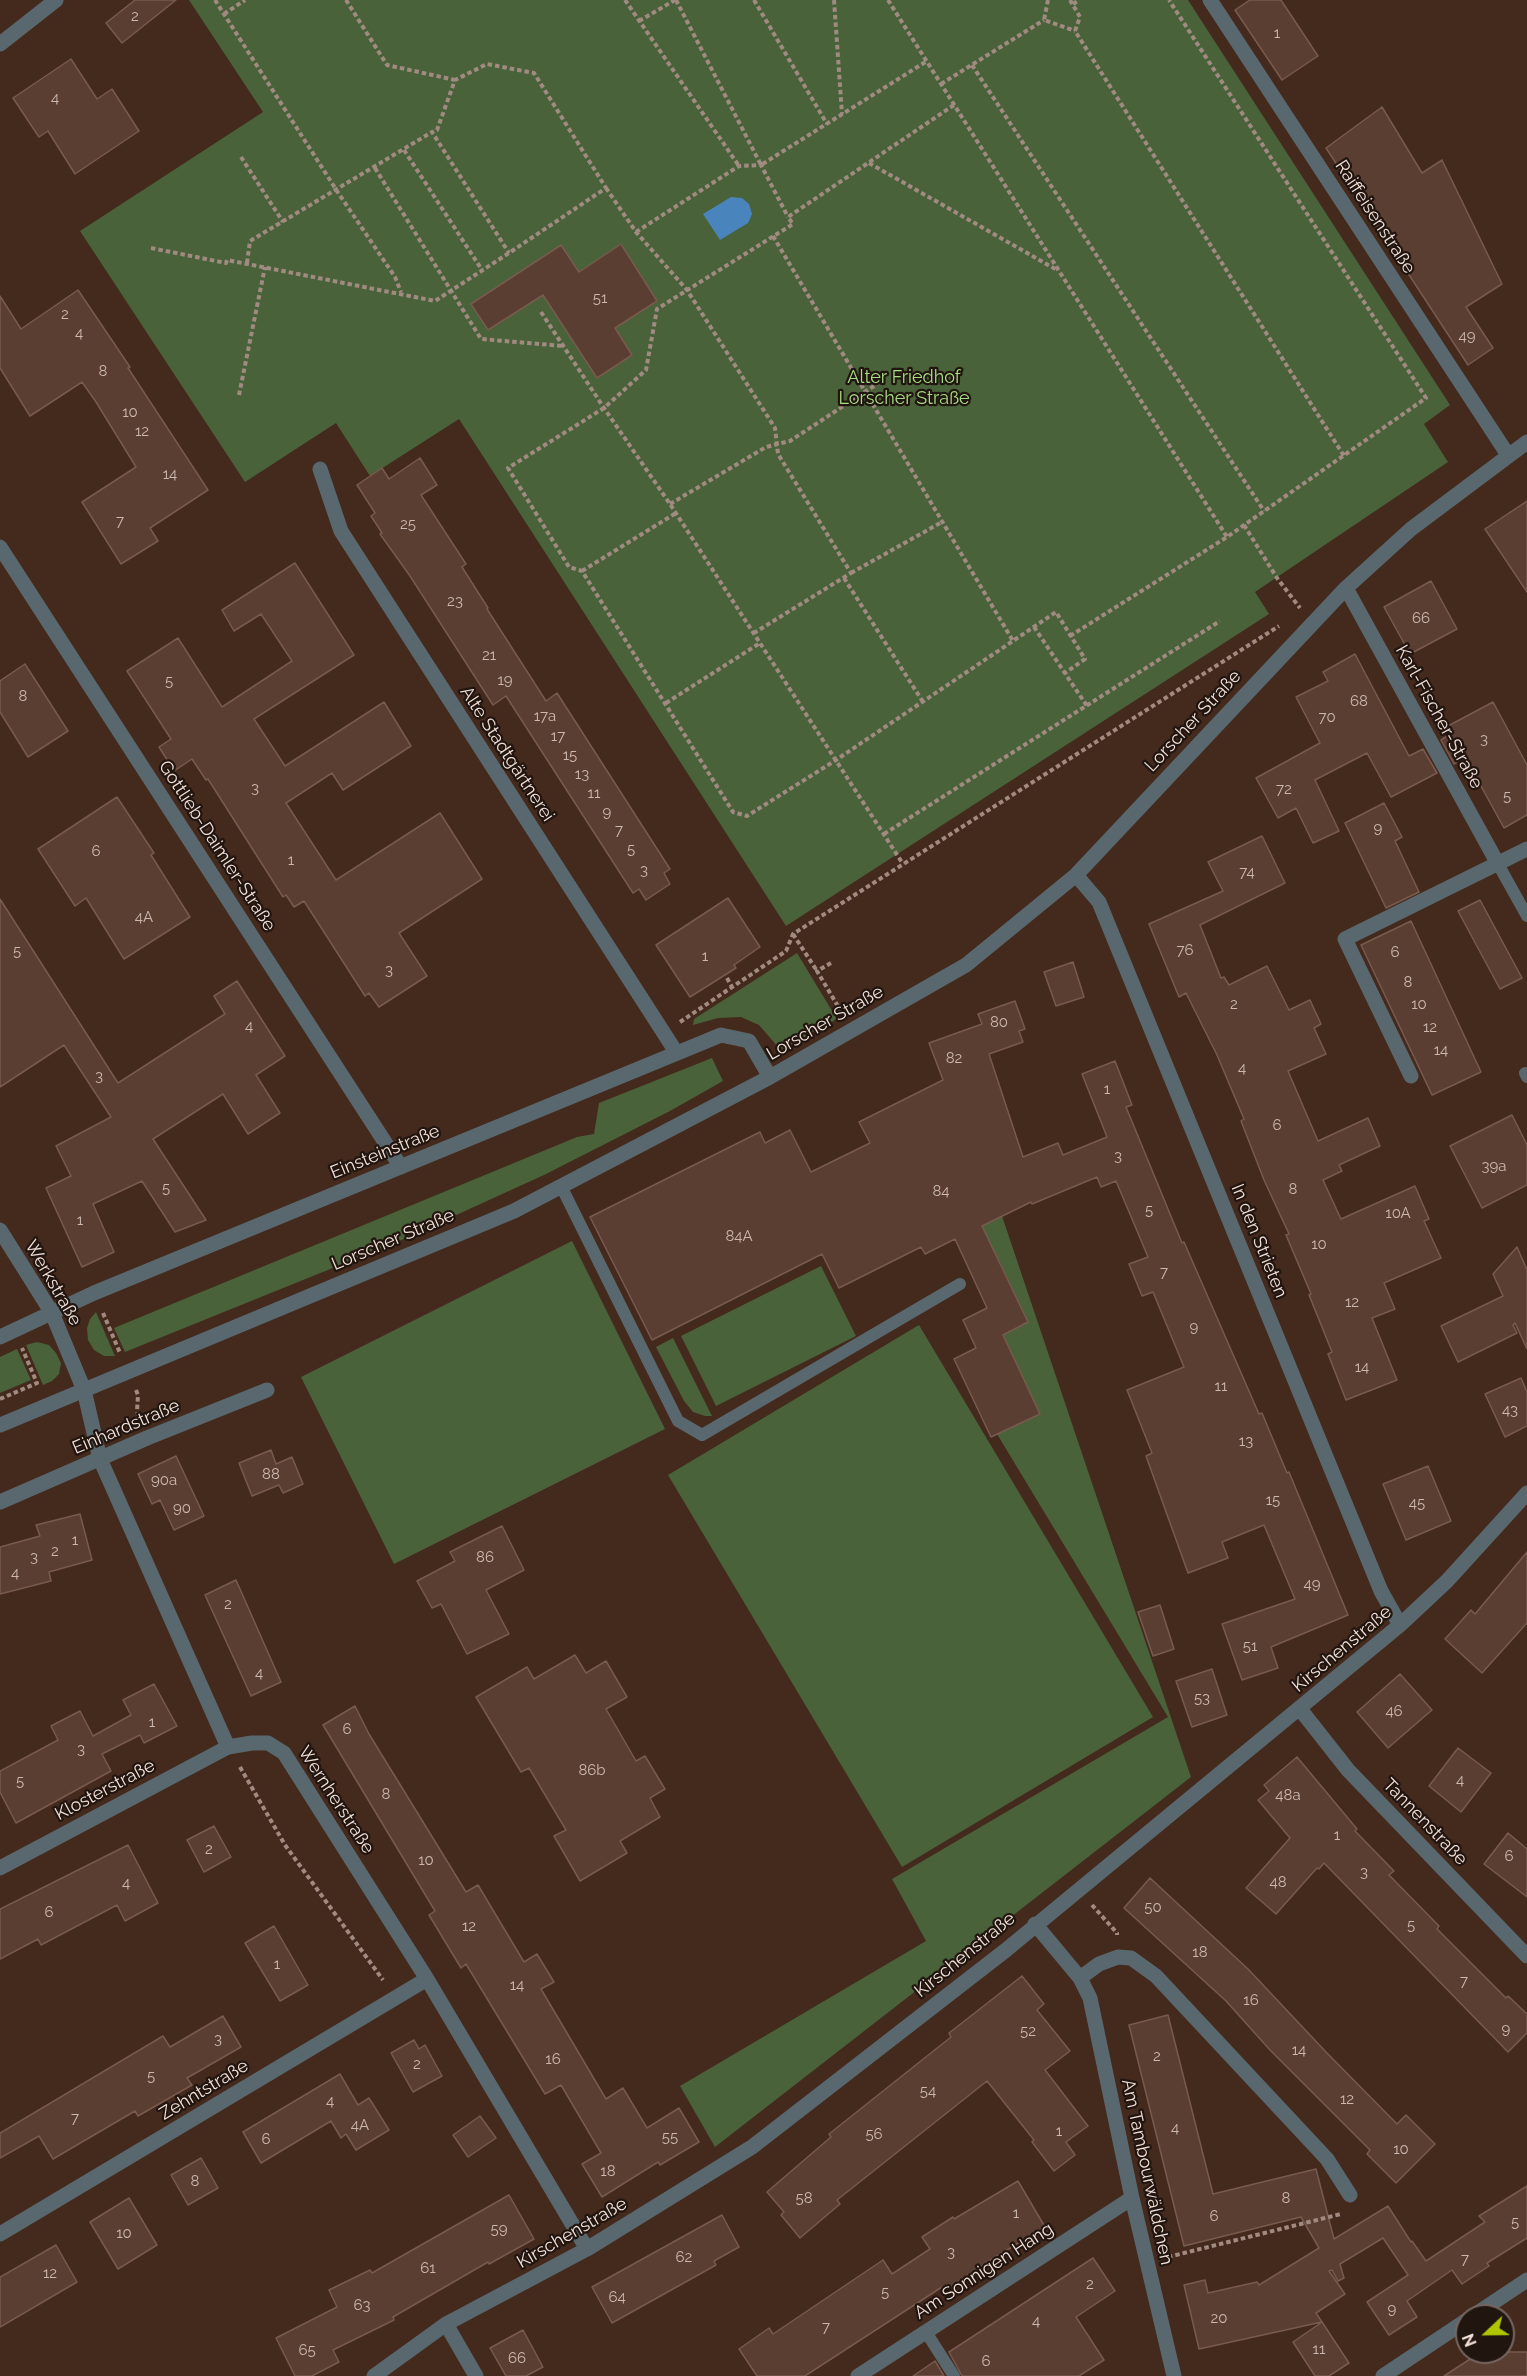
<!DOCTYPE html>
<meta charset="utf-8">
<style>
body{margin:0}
#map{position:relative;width:1527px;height:2376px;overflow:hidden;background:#44291d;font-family:Raleway,sans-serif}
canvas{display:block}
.north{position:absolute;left:1455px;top:2304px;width:60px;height:60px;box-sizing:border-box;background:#211510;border:2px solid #756660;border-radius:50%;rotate:248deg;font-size:16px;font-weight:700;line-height:24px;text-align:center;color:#f2e0d8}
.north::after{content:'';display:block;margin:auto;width:21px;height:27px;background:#b1c500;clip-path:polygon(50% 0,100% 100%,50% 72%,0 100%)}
</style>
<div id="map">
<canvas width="1527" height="2376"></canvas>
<div class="north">N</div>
</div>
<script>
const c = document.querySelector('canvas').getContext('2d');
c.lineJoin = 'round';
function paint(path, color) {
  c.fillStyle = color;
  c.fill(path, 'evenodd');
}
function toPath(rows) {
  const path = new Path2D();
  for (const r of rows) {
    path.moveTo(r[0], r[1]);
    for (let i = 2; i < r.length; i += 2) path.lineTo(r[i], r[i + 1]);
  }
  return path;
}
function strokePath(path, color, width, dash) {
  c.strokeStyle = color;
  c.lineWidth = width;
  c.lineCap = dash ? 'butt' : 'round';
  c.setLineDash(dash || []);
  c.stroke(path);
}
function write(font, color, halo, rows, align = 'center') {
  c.font = font + ' Raleway,sans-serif';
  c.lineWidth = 4.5;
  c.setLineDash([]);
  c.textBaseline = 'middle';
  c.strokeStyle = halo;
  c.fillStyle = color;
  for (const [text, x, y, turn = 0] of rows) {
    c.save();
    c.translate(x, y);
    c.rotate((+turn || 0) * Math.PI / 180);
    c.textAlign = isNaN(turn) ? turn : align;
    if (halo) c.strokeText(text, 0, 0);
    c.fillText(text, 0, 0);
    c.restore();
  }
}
paint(toPath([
 [189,0,1188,0,1450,405,1424,424,1448,462,1255,592,1269,614,786,926,459,419,370,476,336,423,245,482,80,231,263,112],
 [797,953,837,1019,784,1049,778,1047,759,1025,741,1017,718,1018,693,1025,694,1019],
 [712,1058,723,1081,670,1111,544,1175,397,1242,125,1352,114,1328,577,1137,594,1134,599,1103],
 [1002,1216,1191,1777,715,2147,680,2086,926,1941,892,1879,1168,1717,997,1434,1040,1414,1003,1335,1028,1322,996,1254,978,1228],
 [572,1241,665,1429,394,1564,301,1377],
 [821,1266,856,1336,716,1406,681,1336],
 [96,1312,115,1356,104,1356,94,1350,88,1340,87,1328,90,1319],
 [919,1325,1153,1717,902,1867,668,1475],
 [673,1338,712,1416,705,1416,693,1412,684,1401,656,1347],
 [37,1342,49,1345,56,1353,61,1363,59,1374,52,1381,43,1385,26,1345],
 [17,1349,31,1380,0,1393,0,1357]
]), '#496239');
paint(toPath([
 [731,197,742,198,749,204,752,214,748,223,720,240,703,214]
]), '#4985bc');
const building = toPath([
 [135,0,176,0,122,43,106,23,135,0],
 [1250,0,1281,0,1318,56,1282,80,1235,10,1250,0],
 [71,59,97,99,112,89,139,131,75,174,48,131,39,137,13,98,71,59],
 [1382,107,1422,173,1442,160,1502,284,1466,307,1493,348,1468,365,1326,148,1382,107],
 [621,244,657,301,615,328,632,355,597,378,543,295,488,330,471,304,561,245,579,272,621,244],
 [78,290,130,367,128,368,208,490,150,528,158,541,121,564,82,502,136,467,96,402,82,382,30,416,0,368,0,296,21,329,78,290],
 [420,458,437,485,421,495,466,564,462,567,488,608,487,609,546,701,557,693,670,869,664,873,670,884,646,900,639,889,633,893,506,696,493,705,410,576,380,534,382,533,371,516,375,513,357,485,382,468,389,479,420,458],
 [1527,501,1527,592,1485,529,1527,501],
 [295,563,354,655,254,719,285,766,384,702,411,746,343,790,332,773,286,803,336,880,440,813,482,879,399,933,427,976,379,1007,369,993,365,996,304,901,294,907,286,895,283,897,208,779,206,780,192,759,174,771,159,747,171,739,127,671,178,638,222,707,292,661,261,614,234,631,222,610,295,563],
 [1431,581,1457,629,1410,654,1384,607,1431,581],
 [1355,654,1409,756,1423,749,1437,773,1391,797,1367,753,1315,780,1339,831,1313,843,1296,808,1278,818,1256,778,1320,743,1296,697,1328,681,1323,672,1355,654],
 [25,664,68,731,28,757,0,712,0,681,25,664],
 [1493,702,1527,765,1527,815,1504,828,1465,757,1454,764,1441,740,1452,733,1448,726,1493,702],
 [117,797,154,853,151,855,190,917,124,959,86,898,75,906,38,849,117,797],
 [1384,803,1402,837,1395,841,1419,892,1386,908,1345,823,1384,803],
 [1262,836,1285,883,1200,925,1221,978,1224,977,1229,985,1267,966,1289,1010,1310,1000,1321,1024,1314,1028,1326,1054,1288,1071,1318,1141,1368,1118,1380,1146,1339,1165,1342,1171,1323,1180,1341,1219,1415,1186,1429,1219,1424,1221,1441,1258,1384,1283,1395,1309,1372,1318,1397,1380,1346,1400,1328,1354,1332,1352,1309,1295,1311,1294,1286,1235,1289,1234,1264,1180,1241,1121,1244,1119,1217,1055,1186,993,1179,997,1149,924,1223,891,1208,862,1262,836],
 [728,898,760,947,734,965,736,968,690,997,656,945,728,898],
 [0,899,118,1083,225,1014,214,996,237,981,285,1056,256,1075,280,1113,248,1134,223,1094,153,1139,206,1220,175,1232,142,1181,93,1204,114,1252,82,1267,46,1188,71,1176,56,1146,111,1117,64,1045,0,1087,0,899],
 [1480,900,1522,978,1500,989,1458,911,1480,900],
 [1411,921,1481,1072,1432,1095,1361,945,1411,921],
 [1073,962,1084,997,1056,1006,1044,972,1073,962],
 [1015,1001,1025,1029,1019,1031,1023,1042,989,1054,1023,1157,1058,1143,1063,1155,1107,1137,1082,1074,1115,1061,1132,1105,1126,1107,1182,1243,1184,1242,1259,1414,1262,1413,1287,1473,1289,1472,1348,1615,1271,1647,1278,1668,1242,1680,1222,1624,1295,1599,1264,1525,1222,1542,1228,1558,1188,1573,1146,1456,1152,1453,1127,1390,1184,1367,1153,1292,1142,1296,1129,1264,1148,1257,1116,1181,1101,1187,1097,1177,1032,1204,1031,1202,982,1226,1028,1322,1003,1335,1040,1414,991,1437,954,1359,976,1348,963,1320,987,1308,955,1239,925,1254,921,1247,839,1288,822,1254,652,1340,590,1217,760,1132,765,1143,790,1130,811,1172,870,1143,859,1122,943,1080,929,1043,982,1024,978,1014,1015,1001],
 [1512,1115,1527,1145,1527,1185,1482,1208,1450,1146,1512,1115],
 [1517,1247,1527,1270,1527,1349,1515,1323,1513,1325,1517,1333,1458,1362,1441,1326,1503,1296,1493,1274,1517,1247],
 [1521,1378,1527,1392,1527,1426,1505,1437,1485,1394,1521,1378],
 [271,1450,276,1464,292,1457,303,1484,283,1493,279,1485,252,1496,239,1463,271,1450],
 [176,1456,204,1516,174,1530,160,1500,152,1504,138,1474,176,1456],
 [1428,1466,1451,1521,1406,1540,1383,1484,1428,1466],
 [80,1514,92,1560,49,1572,51,1581,0,1594,0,1547,40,1536,36,1525,80,1514],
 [502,1526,524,1570,486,1590,509,1634,467,1654,441,1604,432,1608,417,1581,455,1561,450,1552,502,1526],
 [1527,1552,1527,1623,1482,1673,1445,1639,1471,1610,1475,1614,1527,1552],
 [236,1580,281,1682,251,1696,205,1595,236,1580],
 [1160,1605,1174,1649,1153,1656,1138,1612,1160,1605],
 [575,1655,586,1673,606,1661,627,1697,606,1709,636,1761,645,1756,665,1789,650,1798,660,1817,620,1841,627,1853,580,1881,554,1836,566,1830,529,1768,521,1772,476,1697,527,1667,534,1679,575,1655],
 [1212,1669,1227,1715,1192,1727,1176,1681,1212,1669],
 [1400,1674,1432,1710,1388,1748,1357,1712,1400,1674],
 [154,1684,177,1726,144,1743,140,1735,102,1754,111,1771,16,1823,0,1792,0,1771,58,1740,51,1726,80,1711,93,1736,131,1715,123,1700,154,1684],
 [355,1706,369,1734,466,1892,478,1885,524,1962,537,1954,554,1982,541,1989,606,2099,623,2088,647,2128,679,2108,699,2142,660,2165,658,2162,602,2197,582,2164,601,2153,561,2085,545,2094,466,1964,461,1968,429,1915,435,1911,323,1725,355,1706],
 [1458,1748,1491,1773,1461,1812,1429,1786,1458,1748],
 [1297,1757,1357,1829,1355,1831,1394,1871,1389,1875,1439,1926,1437,1929,1506,1998,1508,1996,1527,2014,1527,2033,1508,2052,1324,1863,1319,1869,1317,1868,1276,1914,1246,1888,1290,1838,1258,1800,1269,1791,1264,1785,1297,1757],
 [214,1826,231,1857,204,1872,187,1840,214,1826],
 [1508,1833,1527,1849,1527,1897,1484,1864,1508,1833],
 [128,1845,158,1903,125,1921,117,1905,41,1945,38,1939,0,1959,0,1909,128,1845],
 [1150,1878,1248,1969,1326,2052,1397,2124,1406,2115,1435,2144,1396,2183,1367,2154,1370,2150,1270,2050,1226,2001,1124,1908,1150,1878],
 [274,1926,308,1985,280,2001,245,1943,274,1926],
 [1022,1976,1044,2004,1037,2010,1070,2051,1045,2070,1088,2126,1066,2142,1075,2155,1054,2171,1032,2142,1034,2140,987,2081,837,2200,840,2204,800,2238,781,2215,784,2212,767,2192,831,2137,829,2134,951,2037,949,2033,1022,1976],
 [1168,2015,1213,2194,1316,2169,1334,2239,1388,2206,1411,2242,1412,2241,1426,2261,1485,2222,1479,2216,1527,2186,1527,2238,1487,2263,1489,2266,1462,2284,1452,2270,1407,2301,1417,2317,1389,2335,1367,2302,1408,2275,1383,2238,1340,2264,1344,2278,1338,2281,1332,2270,1329,2271,1345,2294,1316,2313,1322,2322,1199,2349,1184,2285,1205,2280,1208,2293,1257,2282,1259,2285,1319,2248,1301,2217,1184,2246,1129,2025,1168,2015],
 [223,2016,241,2047,187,2078,192,2085,138,2116,135,2111,53,2159,39,2136,0,2158,0,2133,163,2036,170,2047,223,2016],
 [414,2040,419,2049,425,2045,442,2076,413,2092,391,2053,414,2040],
 [340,2074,358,2105,369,2098,389,2130,356,2150,346,2134,341,2138,331,2121,261,2163,243,2132,340,2074],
 [480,2116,496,2138,468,2157,453,2135,480,2116],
 [201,2158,218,2188,188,2205,171,2175,201,2158],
 [1018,2181,1045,2227,984,2264,944,2291,942,2287,805,2376,757,2376,739,2349,769,2328,773,2334,883,2260,892,2274,930,2249,922,2237,953,2217,954,2219,1018,2181],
 [509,2195,534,2239,489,2264,488,2262,393,2317,394,2320,333,2350,339,2362,312,2376,295,2376,276,2338,337,2307,329,2290,370,2270,372,2273,509,2195],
 [129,2198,157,2245,118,2269,90,2222,129,2198],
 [722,2215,739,2247,714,2261,716,2265,612,2323,592,2287,722,2215],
 [56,2245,77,2282,0,2327,0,2277,56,2245],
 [1093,2258,1115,2291,1076,2317,1104,2360,1079,2376,962,2376,949,2352,1093,2258],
 [1322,2322,1349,2363,1329,2376,1315,2376,1293,2342,1322,2322],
 [523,2330,543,2367,526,2376,506,2376,490,2348,523,2330],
 [1481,2352,1527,2352,1527,2376,1444,2376,1481,2352],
 [935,2361,944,2376,913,2376,935,2361]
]);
paint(building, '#5b3e32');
strokePath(building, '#795a4e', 1.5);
strokePath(toPath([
 [215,0,337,191,395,277,401,292],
 [346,0,387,65,455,80],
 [625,0,739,166],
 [676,0,761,165,927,61],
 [754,0,827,124],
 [834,0,842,114],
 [888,0,1227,537],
 [1048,0,1044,20,1075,31],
 [1070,0,1080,17,1075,31,1344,456],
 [1073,4,1079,0],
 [224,14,245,0],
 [639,21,675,0],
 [972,65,1264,511],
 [941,84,1044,20],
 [954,105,788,217,793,224,657,309,646,370,604,408,508,468,569,567,582,571,733,812,747,816,836,760,1056,612,1085,659,1065,673],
 [404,150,482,270],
 [241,157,283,222],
 [869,163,1057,270],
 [375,168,481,339,563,346],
 [606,188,636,232,687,290,775,428,778,454,851,573,754,633],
 [636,232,739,166,761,165,788,217],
 [773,236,1013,641],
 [151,248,226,263,227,260,435,301,509,253,606,188,534,73,487,64,455,80,437,130,432,132,509,253],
 [247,263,250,241,432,132],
 [541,312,604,408,670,504,903,864],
 [239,395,265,267],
 [670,504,766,447,790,441,877,384],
 [1244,525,1277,578,1300,608],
 [582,571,676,513],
 [851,573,942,522],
 [844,578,923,702],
 [1034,627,1087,706],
 [1070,636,1227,537,1426,398,1169,0],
 [666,703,760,643],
 [884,834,1220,621],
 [793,934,817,971],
 [831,963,817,971,842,1013],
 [727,978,732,987],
 [680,1022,786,951,793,934,1279,626],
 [103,1313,120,1353],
 [136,1390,138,1395,137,1411,139,1418],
 [0,1399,37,1383,22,1348],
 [240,1767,285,1845,383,1980],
 [1092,1905,1117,1933,1117,1935],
 [1168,2257,1341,2214]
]), '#a18b81', 4, [4.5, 3]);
strokePath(toPath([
 [1498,864,1527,916],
 [1525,1073,1527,1077],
 [561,1186,678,1421,702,1435,960,1284],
 [926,2332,954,2376]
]), '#59686e', 12);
strokePath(toPath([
 [1210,0,1508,455],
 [0,44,56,0],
 [320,469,341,531,676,1052],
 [0,547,401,1167],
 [1346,588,1498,864],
 [1076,875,1099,902,1381,1591,1400,1625],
 [1411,1076,1345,939,1527,849],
 [0,1230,52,1313,84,1390,100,1459,228,1747,252,1743,268,1743,284,1753,427,1979,587,2249],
 [0,1337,94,1293,721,1035,749,1041,770,1077],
 [0,1425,514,1211,770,1077,966,965,1076,875,1346,588,1411,529,1527,442],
 [0,1502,147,1438,267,1390],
 [1300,1709,1348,1770,1527,1956],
 [0,1868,228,1747],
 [1035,1924,1080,1978,1090,1998,1132,2198,1174,2376],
 [1080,1978,1099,1964,1118,1957,1131,1958,1156,1976,1327,2159,1350,2195],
 [0,2234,427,1979],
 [1473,2316,1527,2280],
 [446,2324,476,2376],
 [374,2376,446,2324,587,2249,752,2147,1006,1950,1400,1625,1447,1581,1527,1493],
 [858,2376,1132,2198],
 [1383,2376,1467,2320]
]), '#59686e', 15);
write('15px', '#ccb8ae', null, [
 ["2",135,16],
 ["1",1277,33],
 ["4",55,98],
 ["51",600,298],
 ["2",65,314],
 ["4",79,333],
 ["49",1467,336],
 ["8",103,371],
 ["10",130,412],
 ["12",142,431],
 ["14",170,474],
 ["7",120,521],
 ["25",408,524],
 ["23",455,601],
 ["66",1421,618],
 ["21",489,655],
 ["19",505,680],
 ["5",169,681],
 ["8",23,696],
 ["68",1359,701],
 ["17a",545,716],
 ["70",1327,717],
 ["17",558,736],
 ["3",1484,739],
 ["15",570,755],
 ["13",582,774],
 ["3",255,788],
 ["72",1284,789],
 ["11",594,793],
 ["5",1507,796],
 ["9",607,812],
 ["9",1378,828],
 ["7",619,830],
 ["5",631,849],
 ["6",96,851],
 ["1",291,860],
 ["3",644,870],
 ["74",1247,872],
 ["4A",144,917],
 ["76",1185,950],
 ["5",17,951],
 ["6",1395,952],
 ["1",705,956],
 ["3",389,970],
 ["8",1408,982],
 ["2",1234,1004],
 ["10",1419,1004],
 ["80",999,1022],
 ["4",249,1026],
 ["12",1430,1027],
 ["14",1441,1050],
 ["82",954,1058],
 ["4",1242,1068],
 ["3",99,1076],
 ["1",1107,1089],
 ["6",1277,1125],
 ["3",1118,1156],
 ["39a",1494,1166],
 ["5",166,1188],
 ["8",1293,1189],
 ["84",941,1191],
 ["5",1149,1210],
 ["10A",1398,1213],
 ["1",80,1220],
 ["84A",739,1236],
 ["10",1319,1244],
 ["7",1164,1272],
 ["12",1352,1302],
 ["9",1194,1327],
 ["14",1362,1367],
 ["11",1221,1386],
 ["43",1510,1410],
 ["13",1246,1441],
 ["88",271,1474],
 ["90a",164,1480],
 ["15",1273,1500],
 ["45",1417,1503],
 ["90",182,1508],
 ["1",75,1540],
 ["2",55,1551],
 ["3",34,1557],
 ["86",485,1557],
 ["4",15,1573],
 ["49",1312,1584],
 ["2",228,1604],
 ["51",1250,1646],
 ["4",259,1673],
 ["53",1202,1698],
 ["46",1394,1711],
 ["1",152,1722],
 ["6",347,1729],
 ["3",81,1749],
 ["86b",592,1770],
 ["4",1460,1780],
 ["5",20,1781],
 ["8",386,1794],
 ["48a",1288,1795],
 ["1",1337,1835],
 ["2",209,1849],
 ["6",1509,1856],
 ["10",426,1860],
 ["3",1364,1872],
 ["48",1278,1882],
 ["4",126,1883],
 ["50",1153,1907],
 ["6",49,1912],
 ["5",1411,1925],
 ["12",469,1926],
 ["18",1200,1952],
 ["1",277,1964],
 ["7",1464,1981],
 ["14",517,1985],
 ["16",1251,2000],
 ["9",1506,2029],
 ["52",1028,2031],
 ["3",218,2039],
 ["14",1299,2050],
 ["2",1157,2056],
 ["16",553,2059],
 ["2",417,2064],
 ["5",151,2076],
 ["54",928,2091],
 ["12",1347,2099],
 ["4",330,2101],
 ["7",75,2118],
 ["4A",360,2125],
 ["4",1175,2128],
 ["1",1059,2131],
 ["56",874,2134],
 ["55",670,2137],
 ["6",266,2139],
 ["10",1401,2149],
 ["18",608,2171],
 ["8",195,2181],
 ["58",804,2198],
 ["8",1286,2198],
 ["1",1016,2213],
 ["6",1214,2216],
 ["5",1515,2222],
 ["59",499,2229],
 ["10",124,2233],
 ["3",951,2252],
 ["62",684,2257],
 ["7",1465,2259],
 ["61",428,2268],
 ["12",50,2273],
 ["2",1090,2284],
 ["5",885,2292],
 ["64",617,2297],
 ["63",362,2305],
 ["9",1392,2309],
 ["20",1219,2318],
 ["4",1036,2321],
 ["7",826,2327],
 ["11",1319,2349],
 ["65",307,2350],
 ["66",517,2358],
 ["6",986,2361]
]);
write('18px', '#f2e0d8', '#211510', [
 ["Raiffeisenstraße",1375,217,57],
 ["Karl-Fischer-Straße",1439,717,61],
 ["Lorscher Straße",1193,721,-47],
 ["Alte Stadtgärtnerei",507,754,57],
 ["Gottlieb-Daimler-Straße",217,846,57],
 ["Lorscher Straße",825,1023,-30],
 ["Einsteinstraße",385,1152,-22],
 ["Lorscher Straße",393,1240,-23],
 ["In den Strieten",1259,1241,68],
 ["Werkstraße",53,1283,60],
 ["Einhardstraße",126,1427,-23],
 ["Kirschenstraße",1342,1649,-40],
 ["Klosterstraße",105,1790,-28],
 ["Wernherstraße",336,1800,57],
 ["Tannenstraße",1425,1822,46],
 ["Kirschenstraße",965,1955,-39],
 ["Zehntstraße",204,2090,-31],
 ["Am Tambourwäldchen",1147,2172,78],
 ["Kirschenstraße",572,2233,-30],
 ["Am Sonnigen Hang",984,2271,-33]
]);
write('18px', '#a6de82', '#211510', [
 ["Alter Friedhof",904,378],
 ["Lorscher Straße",904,399]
]);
</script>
